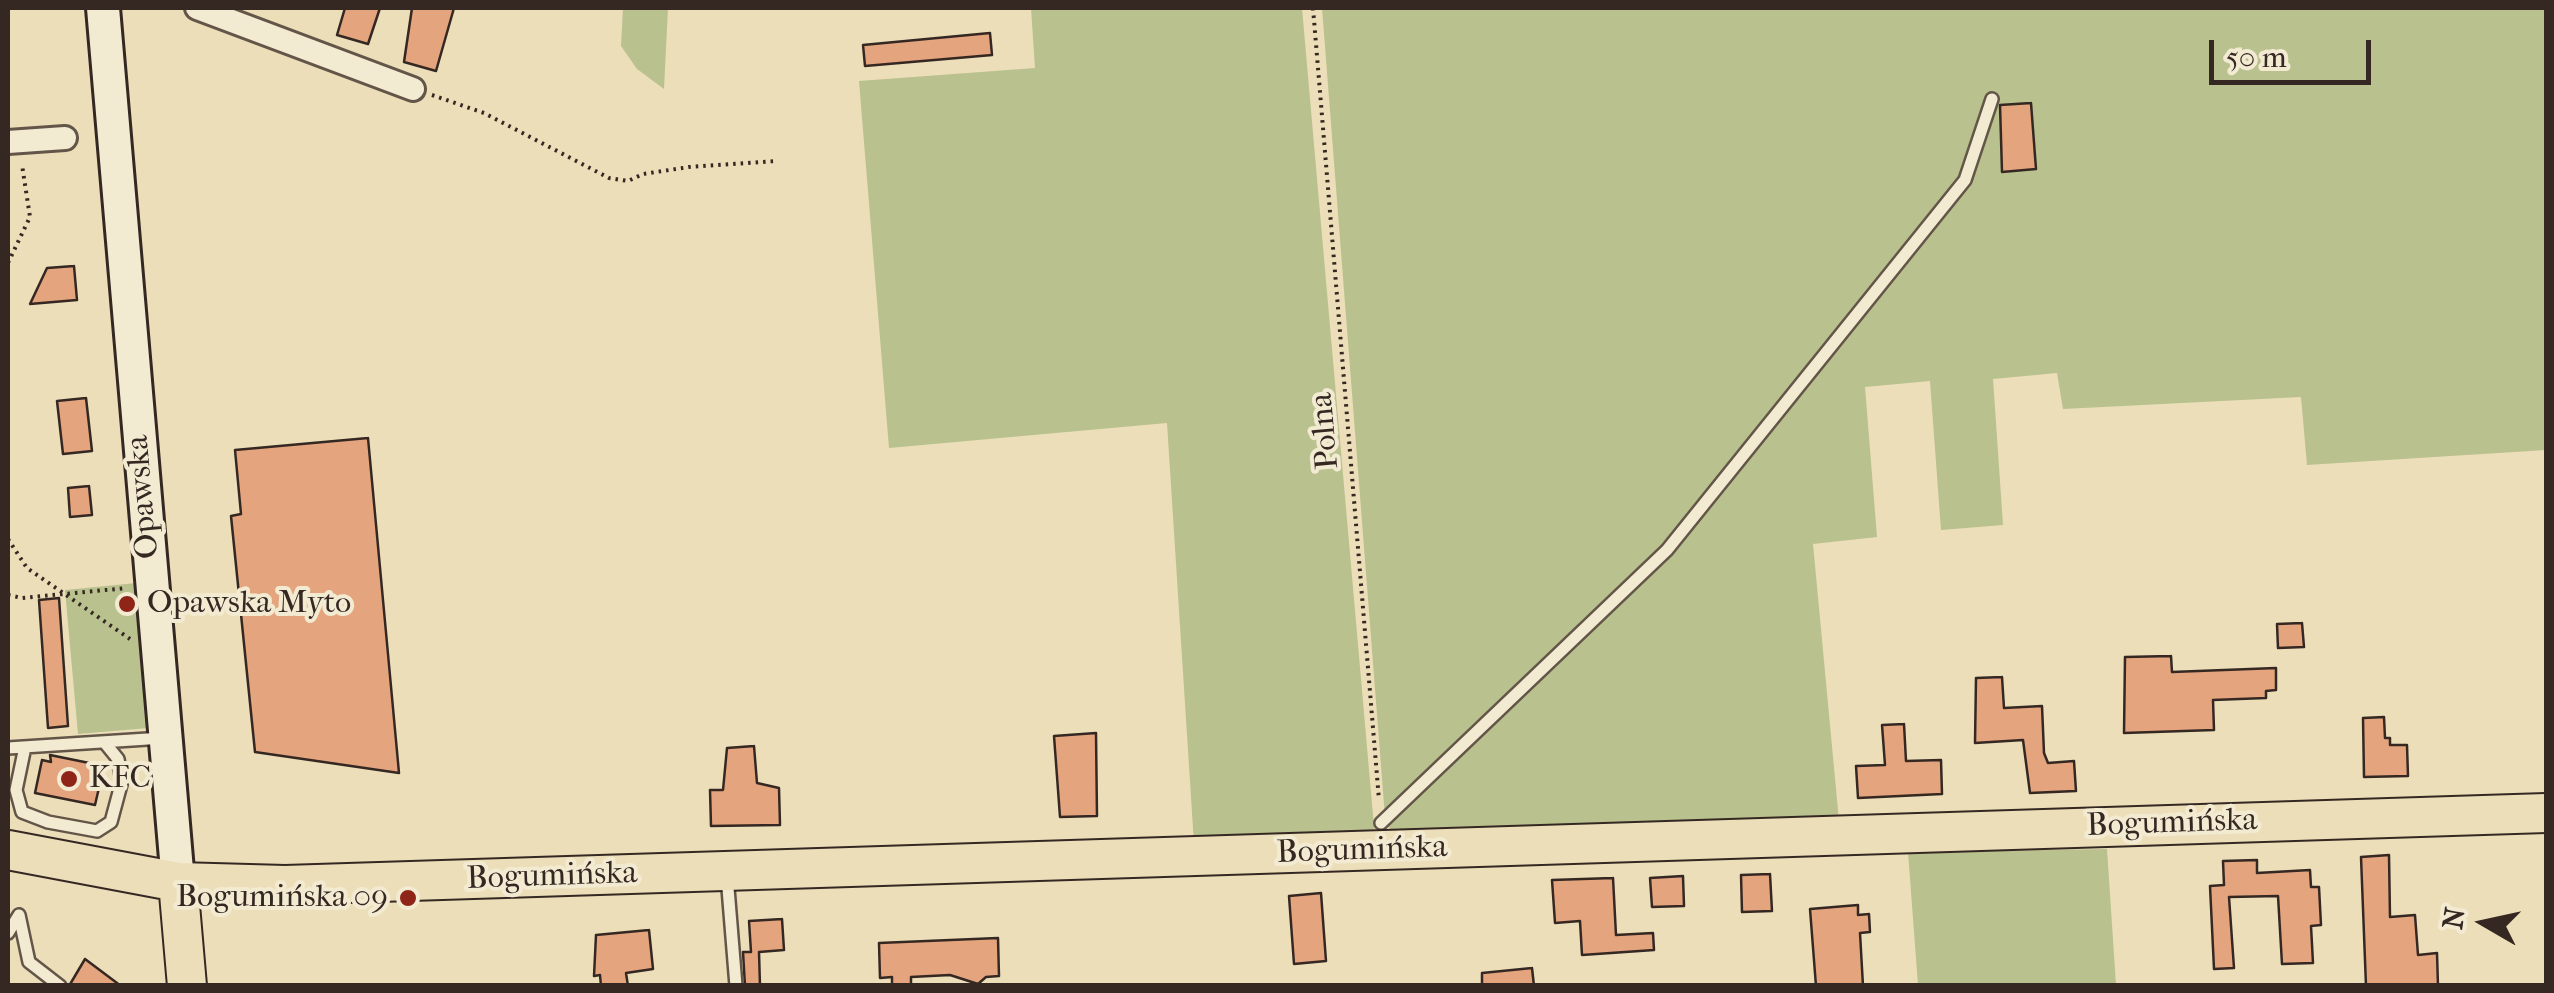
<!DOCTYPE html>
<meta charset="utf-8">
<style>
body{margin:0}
#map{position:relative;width:2554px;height:993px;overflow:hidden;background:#ecdeb9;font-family:"IM FELL French Canon",serif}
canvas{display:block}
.frame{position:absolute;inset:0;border:10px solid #352823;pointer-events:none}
.north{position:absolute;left:2434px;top:873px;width:100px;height:100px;-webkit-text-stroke:8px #f3ead2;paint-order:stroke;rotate:279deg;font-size:28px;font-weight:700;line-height:40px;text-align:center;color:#352823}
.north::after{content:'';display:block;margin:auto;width:35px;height:45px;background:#352823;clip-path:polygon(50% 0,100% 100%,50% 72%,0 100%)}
.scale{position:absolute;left:2209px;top:40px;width:162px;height:45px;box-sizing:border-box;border:5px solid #352823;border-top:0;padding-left:12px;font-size:30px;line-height:35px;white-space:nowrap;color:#352823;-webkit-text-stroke:8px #f3ead2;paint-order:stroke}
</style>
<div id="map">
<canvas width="2554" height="993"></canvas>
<div class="frame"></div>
<div class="north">N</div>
<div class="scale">50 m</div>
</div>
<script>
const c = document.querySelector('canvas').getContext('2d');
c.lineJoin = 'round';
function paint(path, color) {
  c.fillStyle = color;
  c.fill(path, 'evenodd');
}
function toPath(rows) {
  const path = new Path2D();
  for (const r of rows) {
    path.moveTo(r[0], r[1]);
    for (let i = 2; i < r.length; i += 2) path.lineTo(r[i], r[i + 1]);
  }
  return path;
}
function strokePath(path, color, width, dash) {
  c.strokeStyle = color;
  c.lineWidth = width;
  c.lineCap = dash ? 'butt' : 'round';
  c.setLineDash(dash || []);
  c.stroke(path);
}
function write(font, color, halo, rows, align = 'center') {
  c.font = font + ' "IM FELL French Canon",serif';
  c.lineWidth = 8;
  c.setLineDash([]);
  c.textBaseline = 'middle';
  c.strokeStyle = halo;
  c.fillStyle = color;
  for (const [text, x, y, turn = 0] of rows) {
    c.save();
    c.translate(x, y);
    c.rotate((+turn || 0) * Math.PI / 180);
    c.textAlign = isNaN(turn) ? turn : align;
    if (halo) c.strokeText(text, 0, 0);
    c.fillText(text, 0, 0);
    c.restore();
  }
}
paint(toPath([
 [623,8,668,8,664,89,637,69,621,46],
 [1031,8,1302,8,1375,838,1194,844,1167,423,889,448,859,81,1035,68],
 [1322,8,2546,8,2546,450,2307,465,2301,397,2063,409,2057,373,1993,379,2003,525,1941,530,1930,381,1865,387,1877,537,1813,544,1839,821,1392,834,1385,817],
 [136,583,149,728,78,734,65,590],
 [2107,849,2116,985,1918,985,1908,852]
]), '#b9c18e');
const building = toPath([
 [345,8,380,8,368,44,337,35,345,8],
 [412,8,454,8,436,71,404,62,412,8],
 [990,33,992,55,865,66,863,45,990,33],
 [2031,103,2036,169,2002,172,2000,105,2031,103],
 [74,266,77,300,30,304,47,268,74,266],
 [86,398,92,451,63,454,57,401,86,398],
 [368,438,399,773,255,752,231,516,241,514,235,450,368,438],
 [89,486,92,515,70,517,68,488,89,486],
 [59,598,68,726,48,728,39,600,59,598],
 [2302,623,2304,647,2278,648,2277,624,2302,623],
 [2171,656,2172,672,2276,668,2276,690,2266,691,2266,698,2213,700,2214,730,2124,733,2125,657,2171,656],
 [2002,677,2004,708,2042,706,2044,753,2048,763,2074,761,2076,791,2030,793,2023,740,1975,743,1976,678,2002,677],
 [2384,717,2385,738,2390,738,2390,745,2407,745,2408,776,2364,777,2363,718,2384,717],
 [1904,724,1906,761,1941,760,1942,794,1858,798,1856,766,1885,765,1882,725,1904,724],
 [1096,733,1097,816,1060,817,1054,736,1096,733],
 [754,746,757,783,779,788,780,825,711,826,710,790,723,790,727,748,754,746],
 [50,755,104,766,95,805,35,793,42,760,51,762,50,755],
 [2389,855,2390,917,2415,915,2418,955,2437,953,2438,986,2366,986,2361,857,2389,855],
 [2257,860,2257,873,2310,870,2311,887,2319,887,2321,925,2311,926,2313,963,2282,964,2278,896,2229,897,2234,968,2214,969,2210,886,2224,885,2223,861,2257,860],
 [1770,874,1772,911,1742,912,1741,875,1770,874],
 [1683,876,1684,906,1652,907,1650,878,1683,876],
 [1613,878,1616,935,1653,933,1654,950,1582,955,1580,921,1555,923,1552,880,1613,878],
 [1321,893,1326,961,1294,964,1289,896,1321,893],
 [1858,905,1858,915,1869,914,1870,932,1860,933,1863,986,1816,986,1810,909,1858,905],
 [782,919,784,950,759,952,760,986,745,986,743,952,751,952,749,921,782,919],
 [649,930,653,969,626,973,628,986,601,986,600,975,594,976,596,935,649,930],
 [998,938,999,976,986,977,978,984,950,975,911,977,911,986,892,986,892,977,880,978,879,943,998,938],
 [85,959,121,986,69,986,85,959],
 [1532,968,1534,986,1482,986,1482,973,1532,968]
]);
paint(building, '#e4a47d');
strokePath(building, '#352823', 2.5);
const lane = toPath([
 [25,747,16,790,22,812,48,822,97,831,111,822,122,781,118,759,105,743],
 [8,748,163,738],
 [1381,823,1667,550,1965,180,1992,99],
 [727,876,736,986],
 [19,915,29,962,60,986],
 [8,933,19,915]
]);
const street = toPath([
 [197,8,413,89],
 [8,142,65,138]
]);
const secondary = toPath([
 [103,8,178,882]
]);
const primary = toPath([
 [8,850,178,882,285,885,2546,813],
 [178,882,187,986]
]);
strokePath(lane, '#635648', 16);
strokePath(street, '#635648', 28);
strokePath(secondary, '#352823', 38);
strokePath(primary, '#352823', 42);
strokePath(toPath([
 [1313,8,1379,800],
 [432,95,484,113,609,178,628,181,643,174,689,167,776,161],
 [8,263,30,217,22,165],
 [8,539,27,568,130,639],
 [8,595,22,598,127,588]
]), '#352823', 4, [2.5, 5]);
strokePath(lane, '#f3ead2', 11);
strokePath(street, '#f3ead2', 22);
strokePath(secondary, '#f3ead2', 32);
strokePath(primary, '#ecdeb9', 38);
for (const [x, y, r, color] of [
 [127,604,10,"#8f2418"],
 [69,779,10,"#8f2418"],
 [408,898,10,"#8f2418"]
]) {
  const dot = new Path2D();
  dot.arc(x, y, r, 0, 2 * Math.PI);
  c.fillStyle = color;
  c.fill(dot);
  strokePath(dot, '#f3ead2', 4);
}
write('32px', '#352823', '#f3ead2', [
 ["Polna",1326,431,-95],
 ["Opawska",144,497,-95],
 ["Bogumińska",2172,824,-2],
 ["Bogumińska",1362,851,-2],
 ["Bogumińska",552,877,-2]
]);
write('32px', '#352823', '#f3ead2', [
 ["Opawska Myto",147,604],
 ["KFC",89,779],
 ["Bogumińska 09",388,898,"right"]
], 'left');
</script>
